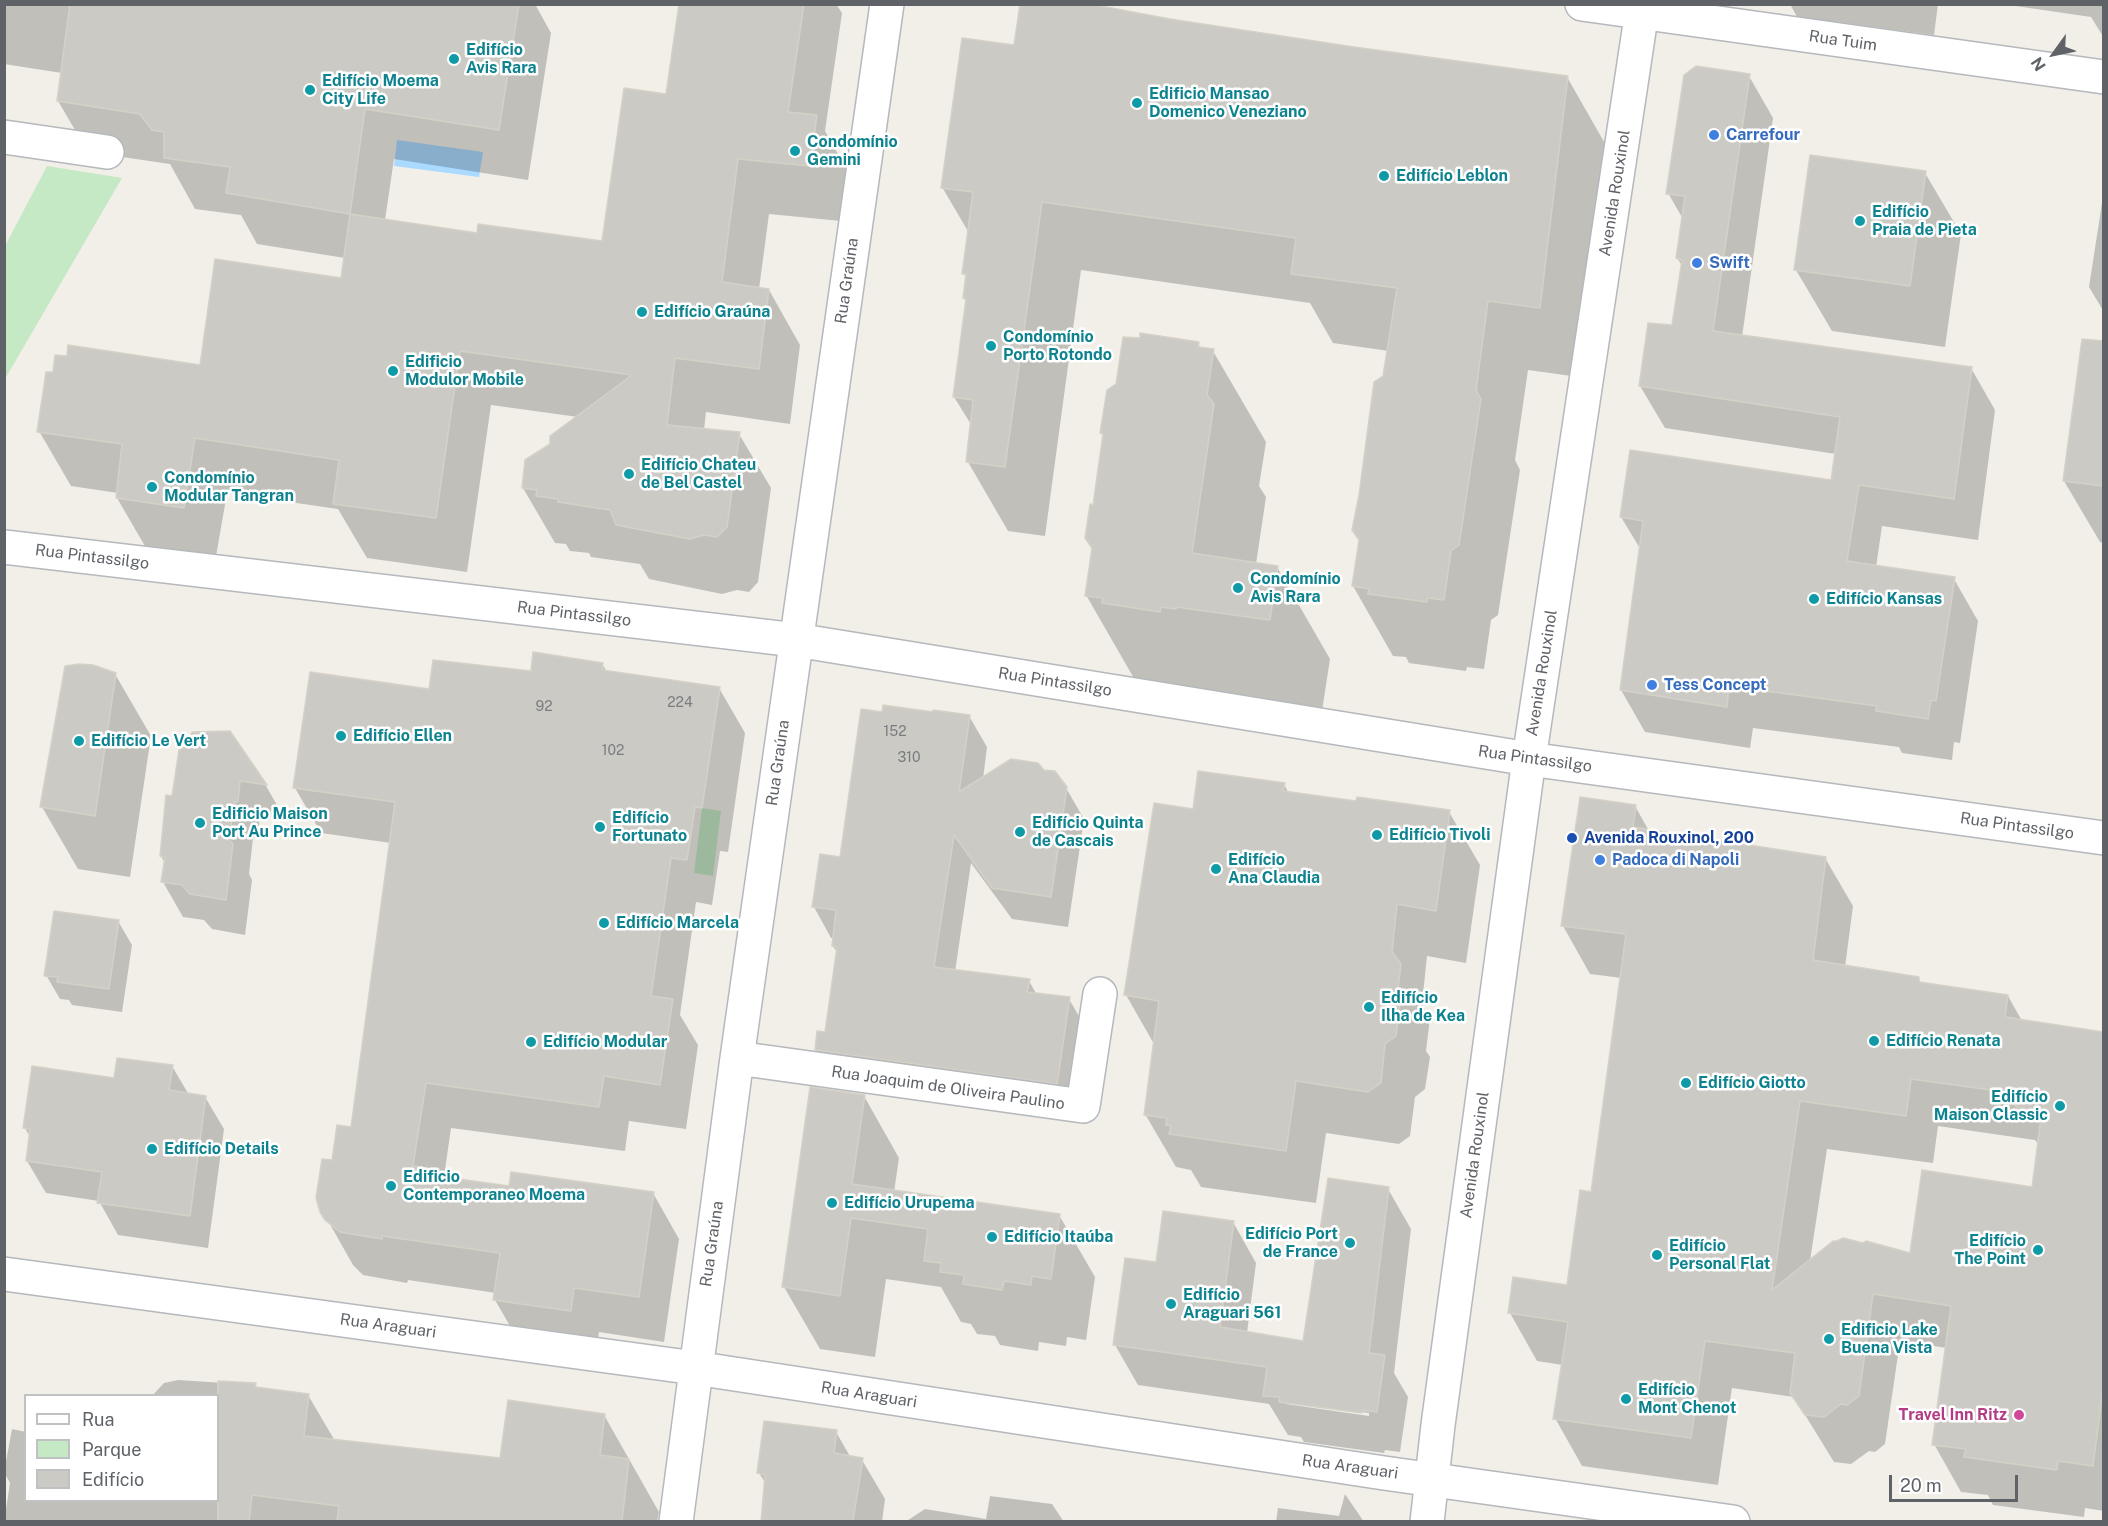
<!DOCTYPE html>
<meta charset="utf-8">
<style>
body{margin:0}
#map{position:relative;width:2108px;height:1526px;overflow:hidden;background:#f1efe8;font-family:"Public Sans",sans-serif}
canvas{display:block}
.frame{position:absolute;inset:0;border:6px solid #5f6368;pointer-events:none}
.legend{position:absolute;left:24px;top:1394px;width:195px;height:108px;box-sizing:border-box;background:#fff;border:2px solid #bfc1c3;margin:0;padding:8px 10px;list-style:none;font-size:18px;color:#5f6368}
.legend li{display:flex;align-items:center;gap:12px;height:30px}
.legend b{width:30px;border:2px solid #bfc1c3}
.north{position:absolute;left:2024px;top:24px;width:60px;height:60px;-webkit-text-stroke:4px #fff;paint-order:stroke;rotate:237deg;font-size:16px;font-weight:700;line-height:24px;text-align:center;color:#5f6368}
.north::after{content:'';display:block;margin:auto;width:21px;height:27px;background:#5f6368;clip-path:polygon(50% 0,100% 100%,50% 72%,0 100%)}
.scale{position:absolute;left:1889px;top:1475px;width:129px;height:27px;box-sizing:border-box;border:3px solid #5f6368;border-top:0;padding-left:8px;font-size:18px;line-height:21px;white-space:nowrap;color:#5f6368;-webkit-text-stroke:4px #fff;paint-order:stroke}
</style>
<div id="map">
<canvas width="2108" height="1526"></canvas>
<div class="frame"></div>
<ul class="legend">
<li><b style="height:8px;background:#fff"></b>Rua</li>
<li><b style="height:16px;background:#c5e8c5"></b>Parque</li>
<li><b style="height:16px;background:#cccac5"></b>Edifício</li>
</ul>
<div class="north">N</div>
<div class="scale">20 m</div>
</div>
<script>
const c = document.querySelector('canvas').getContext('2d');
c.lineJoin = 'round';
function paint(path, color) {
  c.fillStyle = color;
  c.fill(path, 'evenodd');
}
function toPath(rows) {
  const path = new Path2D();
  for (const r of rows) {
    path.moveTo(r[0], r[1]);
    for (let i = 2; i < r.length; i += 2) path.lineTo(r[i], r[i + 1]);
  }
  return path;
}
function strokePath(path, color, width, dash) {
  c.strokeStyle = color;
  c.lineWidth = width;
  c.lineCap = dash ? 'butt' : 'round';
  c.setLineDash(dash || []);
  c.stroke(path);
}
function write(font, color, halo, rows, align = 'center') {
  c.font = font + ' "Public Sans",sans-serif';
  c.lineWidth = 5;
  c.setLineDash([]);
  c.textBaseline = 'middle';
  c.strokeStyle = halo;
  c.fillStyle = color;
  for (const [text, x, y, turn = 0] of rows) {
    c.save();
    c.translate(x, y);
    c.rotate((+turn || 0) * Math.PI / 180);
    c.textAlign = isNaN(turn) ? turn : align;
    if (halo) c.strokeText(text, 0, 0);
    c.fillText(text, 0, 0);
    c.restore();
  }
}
paint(toPath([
 [47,166,122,178,5,379,5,246],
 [702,808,721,811,713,876,694,873]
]), '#c5e8c5');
paint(toPath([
 [397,140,483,152,479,177,394,166]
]), '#aadaff');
paint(toPath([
 [4,4,535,4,551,33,528,180,394,159,385,220,478,234,604,243,667,95,680,4,836,4,842,13,825,131,848,172,841,221,769,214,759,289,769,290,800,345,790,424,706,412,704,430,739,434,771,488,758,582,749,592,737,590,722,594,649,579,640,564,591,557,589,553,570,551,566,544,555,543,523,488,551,445,578,417,491,405,467,572,367,558,338,509,227,493,215,562,149,553,117,498,118,493,71,486,39,431,201,367,342,279,345,258,257,244,241,215,195,209,170,164,88,152,58,101,62,73,4,64],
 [1790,4,1938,4,1934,35,1797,17],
 [2002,4,2104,4,2104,38,2091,17],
 [1015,47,1353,48,1567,77,1607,147,1579,377,1528,370,1515,460,1520,470,1498,615,1491,620,1484,669,1467,667,1466,671,1409,663,1406,657,1393,656,1353,586,1389,351,1333,343,1310,303,1081,270,1045,536,1008,531,968,462,972,426,954,397,967,303,964,298,967,279,964,274,969,233,942,187],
 [1749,76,1773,118,1742,337,1971,368,1995,410,1978,540,1882,526,1876,567,1954,579,1978,621,1960,743,1954,742,1952,760,1902,753,1899,747,1753,728,1750,748,1645,732,1621,690,1641,550,1621,517,1832,482,1836,454,1665,428,1640,386,1673,327,1683,267,1677,258,1683,219,1668,193],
 [1925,173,1961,234,1945,347,1832,331,1796,270],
 [2104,190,2104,312,2089,287],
 [1198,343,1201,349,1213,351,1266,442,1259,486,1266,497,1256,564,1277,567,1330,659,1322,711,1139,687,1086,595,1093,550,1094,506,1104,437,1102,433],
 [2082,350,2104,354,2104,543,2100,542,2064,481],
 [602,664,607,672,719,688,745,733,728,852,720,851,712,905,696,902,680,1015,698,1045,686,1129,629,1121,625,1151,451,1128,444,1177,510,1187,653,1193,679,1239,664,1342,599,1332,596,1355,521,1345,495,1300,496,1293,408,1280,407,1283,363,1275,353,1265,327,1219,334,1162,353,1129,391,843,321,833,295,788,430,690,532,673],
 [115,674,151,736,130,877,78,869,42,807],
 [883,713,969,716,987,747,983,779,1044,771,1066,788,1084,819,1068,927,1012,919,971,863,955,972,1029,981,1037,995,1069,999,1087,1030,1074,1114,834,1080,816,1050,826,1034,838,954,833,946,834,938,831,938,814,907,841,858],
 [229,733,266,786,285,819,260,815,258,836,253,838,249,874,252,880,245,935,212,929,204,920,183,917,163,882,165,863,161,856,174,797],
 [1284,784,1289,794,1449,812,1480,865,1466,963,1427,956,1422,1004,1430,1018,1426,1051,1430,1057,1425,1089,1415,1097,1410,1136,1399,1144,1326,1133,1316,1203,1201,1187,1191,1170,1176,1167,1145,1114,1154,1044,1126,995,1195,810],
 [1635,806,1649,831,1825,858,1853,906,1845,967,1918,979,1922,984,2008,996,2022,1021,2104,1033,2104,1511,2085,1508,2084,1517,1993,1505,1988,1495,1961,1492,1934,1444,1947,1348,1900,1341,1885,1444,1875,1452,1869,1451,1851,1464,1834,1462,1794,1397,1732,1388,1718,1485,1582,1466,1555,1418,1563,1365,1537,1361,1510,1313,1568,1287,1592,1194,1622,978,1590,974,1563,926],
 [1938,1126,2035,1140,2039,1145,2033,1188,1912,1255,1810,1261,1827,1149,1933,1163],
 [118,921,132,945,122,1012,72,1005,69,1000,60,999,46,975],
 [172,1066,189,1095,205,1097,224,1129,208,1248,118,1235,99,1201,46,1193,27,1161,30,1137,25,1128,115,1080],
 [864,1096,899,1158,894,1192,1059,1215,1095,1277,1086,1340,1067,1337,1066,1346,1039,1342,1038,1351,1000,1345,995,1336,977,1334,971,1324,961,1322,941,1287,886,1279,875,1357,820,1349,784,1287],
 [1388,1189,1411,1229,1394,1373,1408,1397,1400,1452,1385,1450,1384,1453,1304,1442,1301,1437,1288,1435,1269,1404,1138,1385,1115,1345,1157,1264,1233,1222,1256,1263,1247,1333,1304,1343],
 [1286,1401,1369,1413,1369,1416,1286,1404],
 [178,1380,255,1385,258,1389,308,1395,335,1441,501,1460,604,1415,659,1512,657,1522,4,1522,10,1483,4,1472,12,1429,26,1432,26,1500,218,1500,218,1396,152,1396,164,1383],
 [836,1432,851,1458,862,1460,885,1499,882,1522,763,1522,766,1484,759,1473],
 [1345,1494,1364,1522,1276,1522,1278,1508,1339,1516],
 [990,1496,1052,1504,1064,1522,905,1522,925,1509,986,1519]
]), '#0003');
const building = toPath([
 [70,4,519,4,499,130,365,109,350,214,226,193,230,167,164,158,164,132,152,130,140,114,57,101,70,4],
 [679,4,804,4,788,112,817,115,810,166,738,159,722,282,769,289,759,369,675,358,667,425,740,432,727,527,717,537,704,535,690,539,616,525,610,510,558,502,558,499,536,496,537,490,522,488,525,460,550,444,550,436,632,375,460,351,436,518,333,504,339,460,195,438,184,508,116,498,122,444,37,432,46,372,53,372,55,355,67,356,68,345,200,365,215,259,341,278,350,214,477,233,478,224,602,241,624,88,666,94,679,4],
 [1020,4,1090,4,1170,19,1354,47,1568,76,1540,308,1488,301,1476,390,1481,399,1459,545,1451,551,1444,600,1427,598,1427,602,1368,594,1369,589,1352,586,1359,540,1352,530,1359,495,1374,382,1383,376,1397,288,1291,274,1296,238,1042,202,1005,467,966,462,973,400,953,397,966,299,963,298,966,274,962,274,973,192,941,188,962,38,1014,45,1020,4],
 [1696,66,1750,74,1713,331,1972,367,1954,499,1859,485,1847,561,1955,577,1936,701,1931,700,1928,719,1876,711,1877,706,1729,686,1727,707,1620,690,1643,521,1620,517,1630,450,1831,480,1840,417,1639,386,1648,323,1672,325,1682,260,1676,258,1685,196,1666,194,1684,75,1696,66],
 [1810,155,1926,171,1910,286,1794,270,1810,155],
 [1140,333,1199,342,1198,347,1214,349,1207,395,1214,404,1192,553,1278,566,1270,620,1176,607,1176,609,1161,607,1160,612,1102,603,1103,598,1085,596,1092,548,1085,538,1090,504,1093,505,1103,434,1100,433,1107,390,1116,384,1123,337,1140,338,1140,333],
 [2082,339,2103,341,2103,486,2063,481,2082,339],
 [533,652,603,663,602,670,720,687,702,808,695,807,687,860,671,858,651,996,673,999,660,1085,604,1076,599,1107,426,1083,413,1166,432,1169,430,1175,509,1186,511,1172,654,1192,639,1297,574,1288,571,1311,493,1300,500,1253,382,1236,382,1239,340,1232,325,1220,320,1212,316,1198,322,1159,332,1160,337,1125,351,1127,395,802,293,788,310,672,429,689,433,660,531,671,533,652],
 [79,664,93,665,116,673,95,816,40,807,65,666,79,664],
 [883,705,933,712,933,710,970,715,959,792,1011,759,1038,763,1044,770,1055,771,1067,787,1051,897,992,888,954,835,934,967,1030,979,1027,992,1070,997,1057,1084,815,1050,817,1031,825,1032,837,947,832,946,836,910,812,907,820,854,840,857,861,709,882,712,883,705],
 [230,731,267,785,240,781,238,801,234,803,229,840,233,844,226,900,190,894,182,885,161,882,165,857,160,856,166,795,172,796,179,750,187,745,192,732,230,731],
 [1198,771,1285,783,1283,791,1356,801,1357,797,1450,810,1436,911,1397,904,1392,952,1401,964,1397,997,1400,1002,1396,1036,1385,1044,1381,1083,1368,1092,1296,1081,1286,1151,1169,1134,1171,1126,1166,1125,1167,1118,1144,1115,1159,1001,1124,995,1154,803,1193,809,1198,771],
 [1580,797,1636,805,1633,827,1826,857,1813,960,1919,977,1919,982,2008,995,2005,1017,2103,1032,2103,1388,2093,1466,2058,1461,2057,1470,1964,1457,1966,1449,1932,1445,1951,1306,1873,1294,1859,1396,1847,1405,1841,1404,1824,1417,1805,1415,1790,1393,1795,1353,1705,1341,1691,1438,1553,1419,1568,1322,1508,1313,1513,1277,1567,1285,1580,1190,1591,1192,1626,934,1561,926,1580,797],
 [1911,1079,2006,1092,2022,1115,2041,1118,2032,1187,1922,1170,1910,1253,1866,1241,1863,1243,1843,1238,1837,1241,1833,1241,1772,1290,1800,1101,1906,1116,1911,1079],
 [54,911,119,920,109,989,57,982,58,977,44,976,54,911],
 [117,1058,173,1065,169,1090,206,1096,190,1216,97,1203,102,1172,26,1161,30,1129,23,1128,32,1066,114,1078,117,1058],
 [810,1087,865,1095,852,1184,1060,1214,1051,1279,1032,1276,1031,1285,1004,1281,1002,1290,963,1284,964,1275,940,1272,941,1263,924,1261,928,1229,851,1218,840,1296,782,1287,810,1087],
 [1328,1178,1389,1187,1369,1353,1385,1355,1377,1412,1362,1410,1362,1413,1279,1402,1280,1397,1263,1396,1267,1367,1113,1345,1125,1258,1156,1262,1163,1211,1234,1221,1220,1327,1303,1341,1328,1178],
 [218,1381,256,1383,255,1387,309,1394,304,1436,500,1458,508,1400,605,1414,600,1455,629,1459,622,1521,337,1521,339,1506,252,1495,249,1521,218,1521,218,1381],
 [764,1421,837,1430,834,1453,863,1458,853,1521,761,1521,765,1475,757,1473,764,1421]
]);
paint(building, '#cccac5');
strokePath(building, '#d6d1c6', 1.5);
const minor = toPath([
 [1582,4,2104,77],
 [4,137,107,152],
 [4,547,796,640,1529,759,2104,838],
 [737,1058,1083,1106,1100,994],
 [4,1274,695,1368,1384,1473,1733,1522],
 [676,1522,737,1058,887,4],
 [1427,1522,1438,1425,1529,759,1643,4]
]);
strokePath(minor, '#b5b8bc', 36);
strokePath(minor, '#fff', 33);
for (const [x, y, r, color] of [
 [454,59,6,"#0f9aa8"],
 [310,90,6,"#0f9aa8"],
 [1137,103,6,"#0f9aa8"],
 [1714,135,6,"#3f7fe0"],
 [795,151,6,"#0f9aa8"],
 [1384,176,6,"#0f9aa8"],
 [1860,221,6,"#0f9aa8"],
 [1697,263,6,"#3f7fe0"],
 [642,312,6,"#0f9aa8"],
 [991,346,6,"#0f9aa8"],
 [393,371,6,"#0f9aa8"],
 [629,474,6,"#0f9aa8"],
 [152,487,6,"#0f9aa8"],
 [1238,588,6,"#0f9aa8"],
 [1814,599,6,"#0f9aa8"],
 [1652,685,6,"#3f7fe0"],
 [341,736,6,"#0f9aa8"],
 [79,741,6,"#0f9aa8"],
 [200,823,6,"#0f9aa8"],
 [600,827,6,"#0f9aa8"],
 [1020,832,6,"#0f9aa8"],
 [1377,835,6,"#0f9aa8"],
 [1572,838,6,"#1a4fb4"],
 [1600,860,6,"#3f7fe0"],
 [1216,869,6,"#0f9aa8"],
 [604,923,6,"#0f9aa8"],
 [1369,1007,6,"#0f9aa8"],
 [1874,1041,6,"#0f9aa8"],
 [531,1042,6,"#0f9aa8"],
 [1686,1083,6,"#0f9aa8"],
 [2060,1106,6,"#0f9aa8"],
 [152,1149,6,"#0f9aa8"],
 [391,1186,6,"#0f9aa8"],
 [832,1203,6,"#0f9aa8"],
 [992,1237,6,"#0f9aa8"],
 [1350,1243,6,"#0f9aa8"],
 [2038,1250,6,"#0f9aa8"],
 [1657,1255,6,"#0f9aa8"],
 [1171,1304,6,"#0f9aa8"],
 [1829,1339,6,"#0f9aa8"],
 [1626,1399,6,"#0f9aa8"],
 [2019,1415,6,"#d1479c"]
]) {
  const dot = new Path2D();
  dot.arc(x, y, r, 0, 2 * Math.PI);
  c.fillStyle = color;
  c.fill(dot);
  strokePath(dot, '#fff', 2);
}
write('14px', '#7a7d7f', null, [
 ["224",680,703],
 ["92",544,707],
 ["152",895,732],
 ["102",613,751],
 ["310",909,758]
]);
write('16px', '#5f6368', '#fff', [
 ["Rua Tuim",1843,41,8],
 ["Avenida Rouxinol",1615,193,-81],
 ["Rua Graúna",847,281,-82],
 ["Rua Pintassilgo",92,557,7],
 ["Rua Pintassilgo",574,614,7],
 ["Avenida Rouxinol",1542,673,-81],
 ["Rua Pintassilgo",1055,682,9],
 ["Rua Pintassilgo",1535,759,8],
 ["Rua Graúna",778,763,-82],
 ["Rua Pintassilgo",2017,826,8],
 ["Rua Joaquim de Oliveira Paulino",948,1088,8],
 ["Avenida Rouxinol",1475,1155,-82],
 ["Rua Graúna",712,1244,-82],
 ["Rua Araguari",388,1326,8],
 ["Rua Araguari",869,1395,9],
 ["Rua Araguari",1350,1467,8]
]);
write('bold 16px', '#0d838f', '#fff', [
 ["Edifício",466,50],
 ["Avis Rara",466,68],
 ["Edifício Moema",322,81],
 ["City Life",322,99],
 ["Edificio Mansao",1149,94],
 ["Domenico Veneziano",1149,112],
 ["Condomínio",807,142],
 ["Gemini",807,160],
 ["Edifício Leblon",1396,176],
 ["Edifício",1872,212],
 ["Praia de Pieta",1872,230],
 ["Edifício Graúna",654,312],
 ["Condomínio",1003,337],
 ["Porto Rotondo",1003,355],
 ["Edificio",405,362],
 ["Modulor Mobile",405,380],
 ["Edifício Chateu",641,465],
 ["de Bel Castel",641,483],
 ["Condomínio",164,478],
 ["Modular Tangran",164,496],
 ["Condomínio",1250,579],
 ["Avis Rara",1250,597],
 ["Edifício Kansas",1826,599],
 ["Edifício Ellen",353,736],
 ["Edifício Le Vert",91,741],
 ["Edificio Maison",212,814],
 ["Port Au Prince",212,832],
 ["Edifício",612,818],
 ["Fortunato",612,836],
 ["Edifício Quinta",1032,823],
 ["de Cascais",1032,841],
 ["Edifício Tivoli",1389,835],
 ["Edifício",1228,860],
 ["Ana Claudia",1228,878],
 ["Edifício Marcela",616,923],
 ["Edifício",1381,998],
 ["Ilha de Kea",1381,1016],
 ["Edifício Renata",1886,1041],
 ["Edifício Modular",543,1042],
 ["Edifício Giotto",1698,1083],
 ["Edifício",2048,1097,"right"],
 ["Maison Classic",2048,1115,"right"],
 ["Edifício Details",164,1149],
 ["Edificio",403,1177],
 ["Contemporaneo Moema",403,1195],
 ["Edifício Urupema",844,1203],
 ["Edifício Port",1338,1234,"right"],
 ["de France",1338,1252,"right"],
 ["Edifício Itaúba",1004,1237],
 ["Edifício",2026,1241,"right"],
 ["The Point",2026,1259,"right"],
 ["Edifício",1669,1246],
 ["Personal Flat",1669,1264],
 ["Edifício",1183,1295],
 ["Araguari 561",1183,1313],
 ["Edificio Lake",1841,1330],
 ["Buena Vista",1841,1348],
 ["Edifício",1638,1390],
 ["Mont Chenot",1638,1408]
], 'left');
write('bold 16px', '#366cbe', '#fff', [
 ["Carrefour",1726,135],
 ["Swift",1709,263],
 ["Tess Concept",1664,685],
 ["Padoca di Napoli",1612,860]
], 'left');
write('bold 16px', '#164399', '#fff', [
 ["Avenida Rouxinol, 200",1584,838]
], 'left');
write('bold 16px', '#b23c85', '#fff', [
 ["Travel Inn Ritz",2007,1415]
], 'right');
</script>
